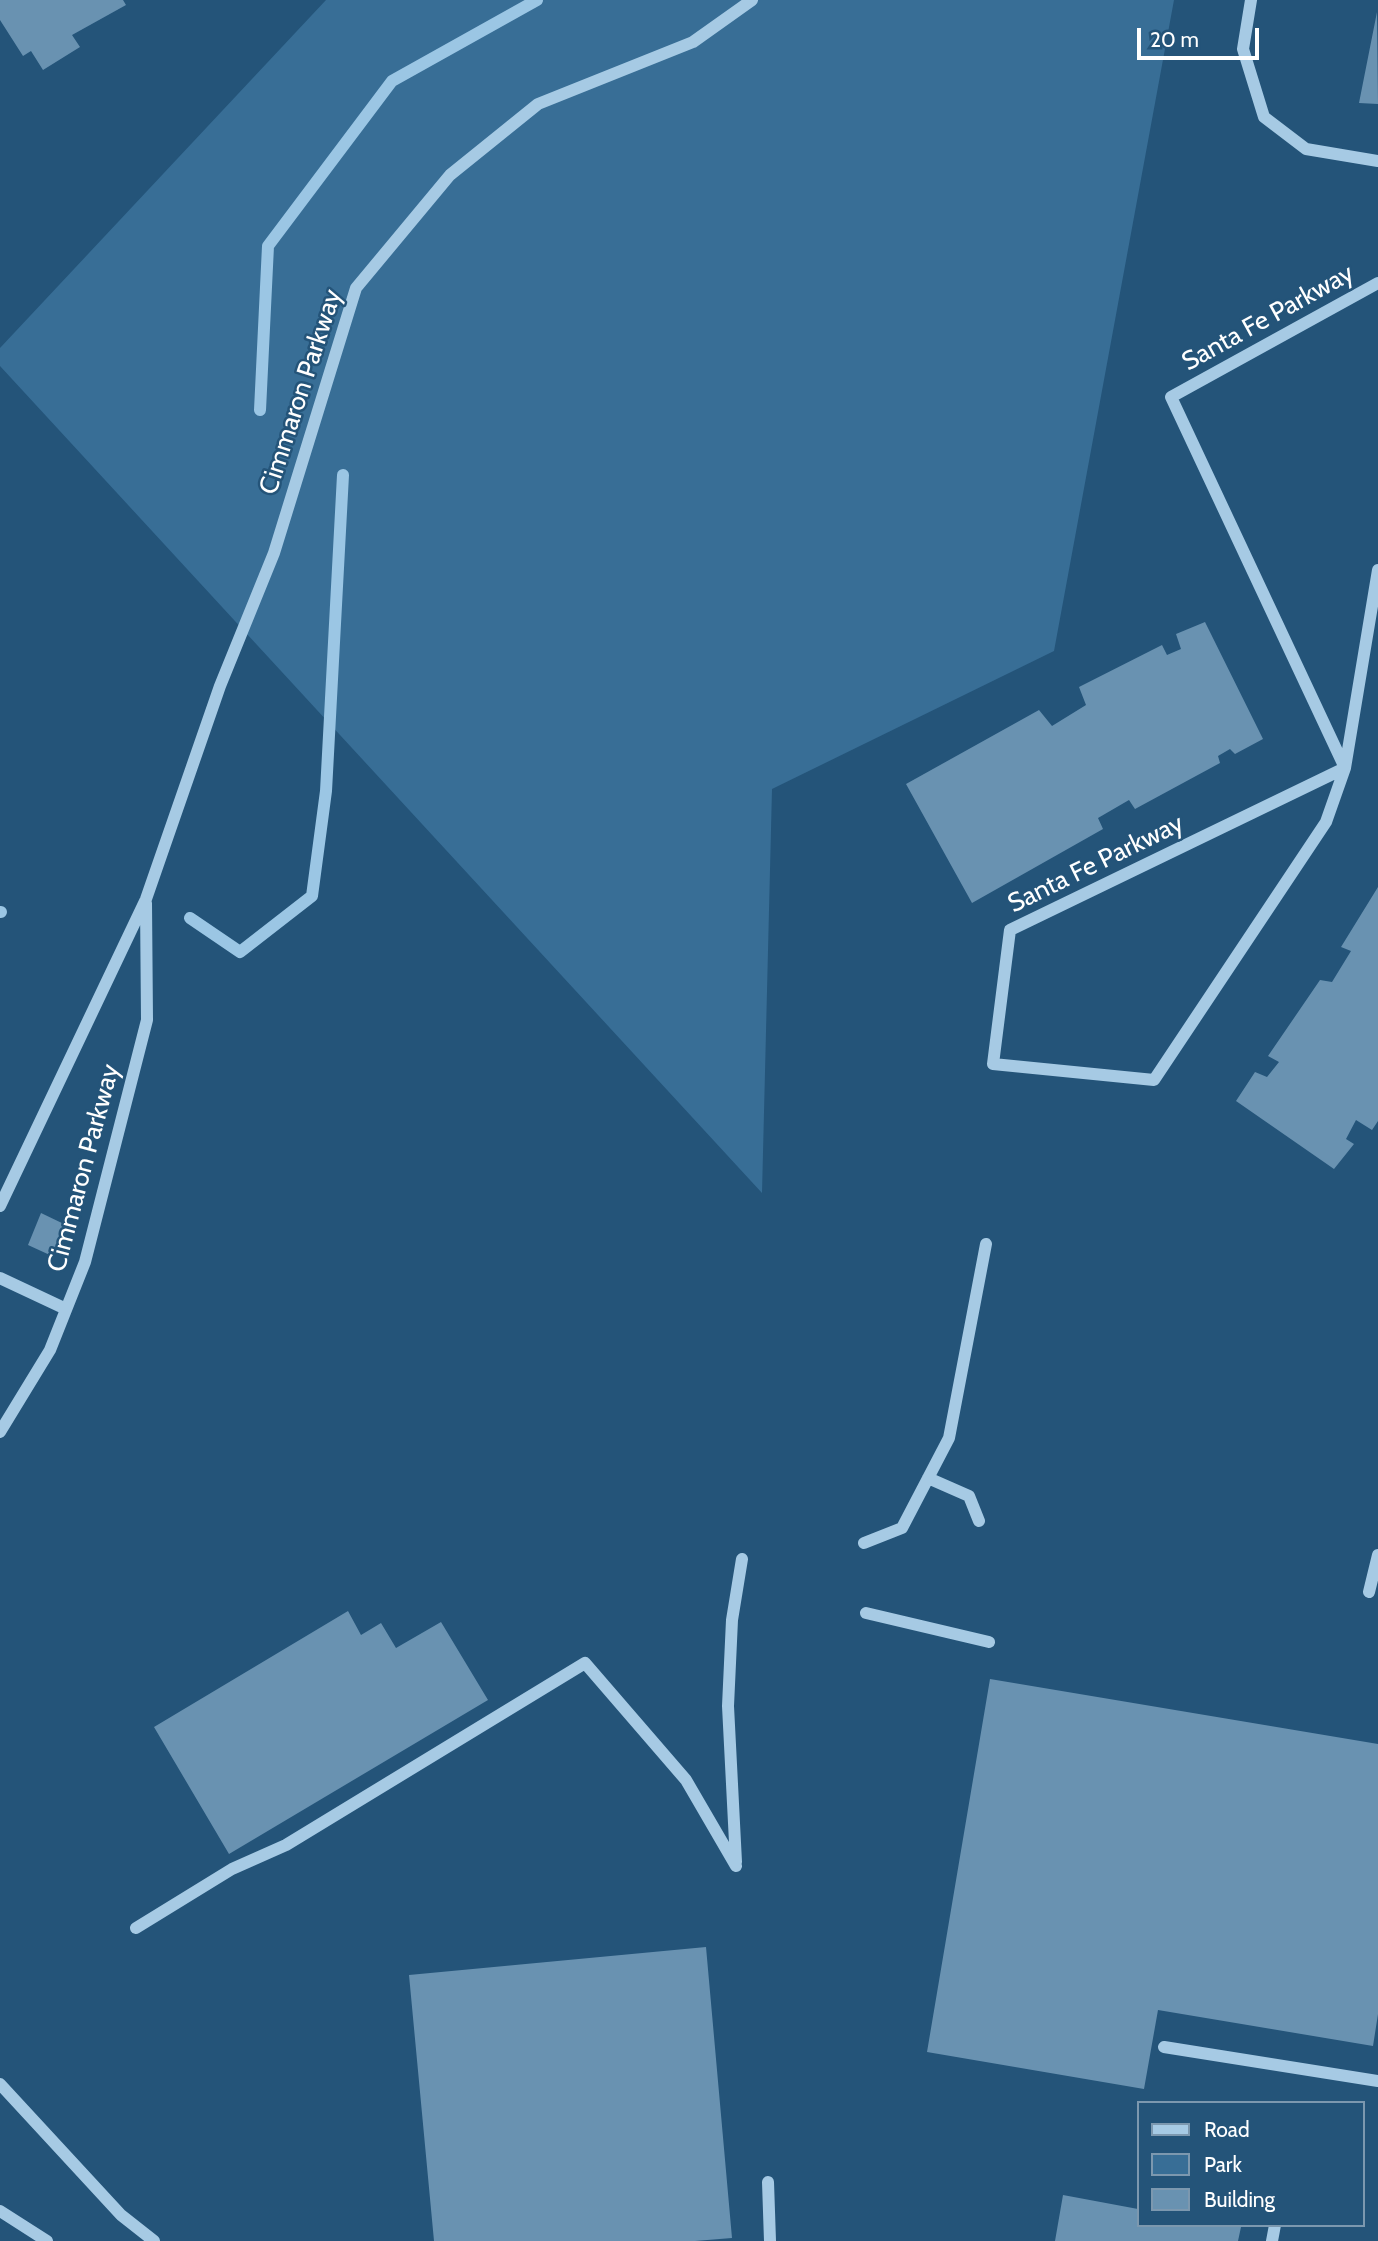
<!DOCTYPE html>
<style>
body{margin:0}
#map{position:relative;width:1378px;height:2241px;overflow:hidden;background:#245479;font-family:Cabin,sans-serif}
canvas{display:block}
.legend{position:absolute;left:1137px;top:2101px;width:228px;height:126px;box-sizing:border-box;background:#245479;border:2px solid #7c98af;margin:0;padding:9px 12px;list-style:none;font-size:21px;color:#fff}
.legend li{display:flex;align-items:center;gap:14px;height:35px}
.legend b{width:35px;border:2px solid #7c98af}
.scale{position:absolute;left:1137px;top:28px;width:122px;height:32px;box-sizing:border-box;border:4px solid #fff;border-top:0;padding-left:9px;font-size:21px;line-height:24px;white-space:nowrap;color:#fff;-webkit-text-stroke:5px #245479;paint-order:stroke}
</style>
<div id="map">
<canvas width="1378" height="2241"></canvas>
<ul class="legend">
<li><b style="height:9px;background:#a6cae4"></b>Road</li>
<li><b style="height:19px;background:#386e96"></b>Park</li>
<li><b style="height:19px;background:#6992b1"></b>Building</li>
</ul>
<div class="scale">20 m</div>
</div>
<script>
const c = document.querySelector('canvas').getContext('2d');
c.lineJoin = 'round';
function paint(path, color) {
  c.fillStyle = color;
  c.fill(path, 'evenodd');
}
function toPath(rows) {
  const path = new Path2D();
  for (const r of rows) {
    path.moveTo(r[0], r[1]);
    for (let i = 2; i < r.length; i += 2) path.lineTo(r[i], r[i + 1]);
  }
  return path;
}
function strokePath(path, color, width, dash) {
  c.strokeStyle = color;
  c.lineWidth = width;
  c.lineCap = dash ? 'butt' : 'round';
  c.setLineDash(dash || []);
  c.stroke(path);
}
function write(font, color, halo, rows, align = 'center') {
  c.font = font + ' Cabin,sans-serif';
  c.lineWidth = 5;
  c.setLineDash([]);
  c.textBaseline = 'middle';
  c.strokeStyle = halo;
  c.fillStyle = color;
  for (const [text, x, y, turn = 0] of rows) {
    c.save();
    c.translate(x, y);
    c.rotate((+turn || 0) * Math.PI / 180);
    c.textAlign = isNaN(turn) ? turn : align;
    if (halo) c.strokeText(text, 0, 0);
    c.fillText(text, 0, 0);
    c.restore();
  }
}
paint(toPath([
 [326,0,1174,0,1054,651,772,789,762,1193,0,366,0,348]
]), '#386e96');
strokePath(toPath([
 [260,410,268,246,392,81,537,0],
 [0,912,1,912],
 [190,918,240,952,312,896,326,791,343,475]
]), '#9bc6e4', 12);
paint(toPath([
 [0,0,123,0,126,5,72,35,80,47,43,70,31,51,23,56,0,20],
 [1377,12,1378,104,1359,103],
 [1205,622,1263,739,1235,754,1230,749,1218,756,1220,763,1135,809,1129,800,1098,818,1103,829,972,903,906,784,1039,710,1052,726,1086,705,1079,687,1162,645,1167,655,1181,649,1176,634],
 [1378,887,1378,1121,1372,1130,1356,1120,1346,1139,1354,1144,1334,1169,1236,1101,1255,1072,1267,1077,1279,1062,1268,1056,1320,980,1332,982,1351,951,1341,947],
 [41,1213,66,1225,52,1256,28,1245],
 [348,1611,361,1635,381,1623,396,1648,441,1622,488,1700,229,1854,154,1727],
 [990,1679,1378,1744,1378,2014,1373,2046,1158,2010,1144,2089,927,2052],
 [706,1947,732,2238,695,2241,434,2241,409,1975],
 [1063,2195,1138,2209,1138,2225,1241,2227,1238,2241,1055,2241]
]), '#6992b1');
strokePath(toPath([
 [1251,0,1243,49,1264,117,1306,149,1378,161],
 [1378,283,1171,397,1345,768,1010,930,993,1064,1154,1080,1326,822,1345,768,1378,570],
 [0,1206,146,899,220,686,274,553,356,288,450,175,538,104,693,42,752,0],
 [0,1278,66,1309],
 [0,1432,50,1350,85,1262,147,1020,146,903],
 [928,1478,969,1496,979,1521],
 [864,1543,902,1528,949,1438,986,1244],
 [1369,1592,1378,1555],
 [866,1613,989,1642],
 [736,1862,728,1706,732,1620,742,1559],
 [136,1928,232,1869,286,1845,585,1663,686,1780,736,1866],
 [1164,2047,1378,2081],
 [0,2084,121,2215,154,2241],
 [768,2182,770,2241],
 [0,2211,47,2241],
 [1272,2241,1275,2225]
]), '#a6cae4', 12);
write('26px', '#fff', '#245479', [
 ["Santa Fe Parkway",1268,318,-29],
 ["Cimmaron Parkway",301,392,-72],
 ["Santa Fe Parkway",1096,864,-26],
 ["Cimmaron Parkway",84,1168,-75]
]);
</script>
